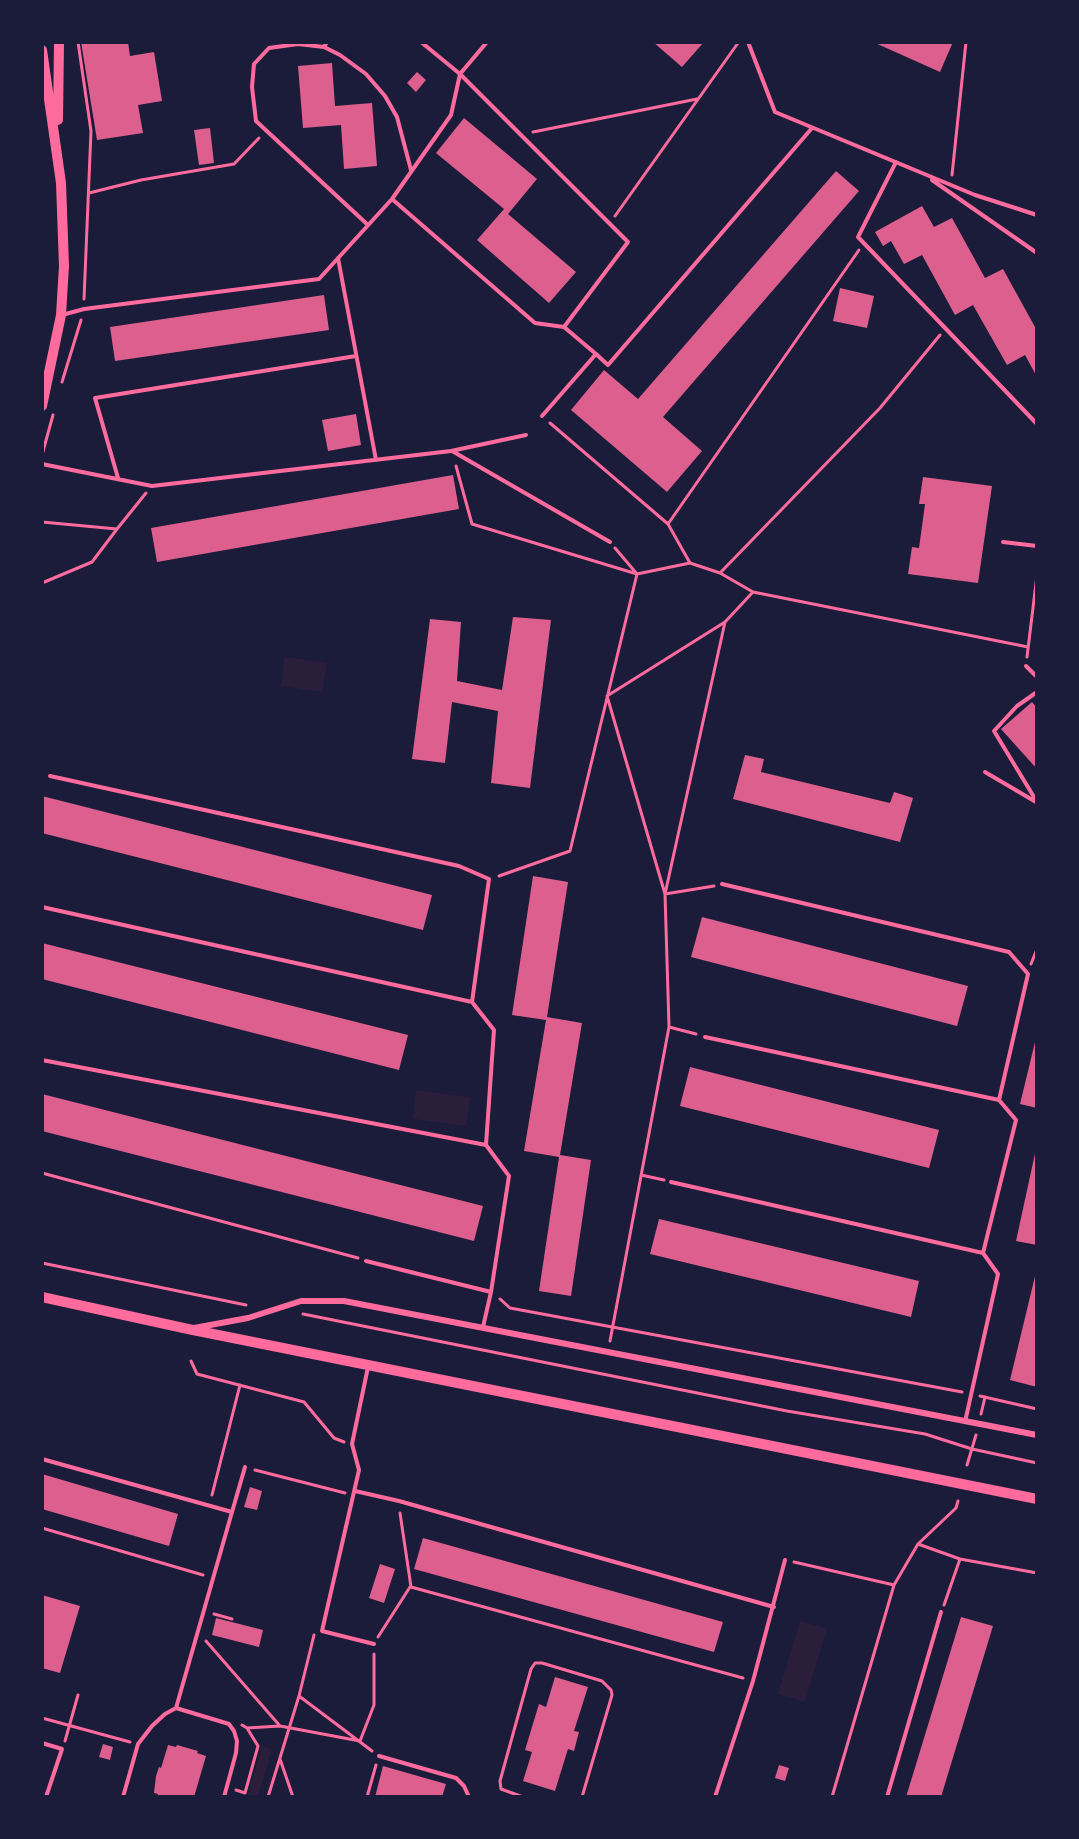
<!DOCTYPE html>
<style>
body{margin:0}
#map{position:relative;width:1079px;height:1839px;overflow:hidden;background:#1b1b3a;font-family:Barlow,sans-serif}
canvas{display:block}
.frame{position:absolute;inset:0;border:44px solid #1b1b3a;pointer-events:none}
</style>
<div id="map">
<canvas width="1079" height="1839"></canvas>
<div class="frame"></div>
</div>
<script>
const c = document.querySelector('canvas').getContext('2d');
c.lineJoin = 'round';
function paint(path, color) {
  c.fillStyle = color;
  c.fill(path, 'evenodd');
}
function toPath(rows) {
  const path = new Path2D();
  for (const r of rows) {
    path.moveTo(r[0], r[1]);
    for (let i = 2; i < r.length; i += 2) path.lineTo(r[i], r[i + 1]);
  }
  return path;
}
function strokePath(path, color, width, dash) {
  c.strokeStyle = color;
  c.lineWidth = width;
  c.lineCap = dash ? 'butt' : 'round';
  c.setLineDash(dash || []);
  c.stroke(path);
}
paint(toPath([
 [285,657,327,663,322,692,281,686],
 [416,1090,470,1097,466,1126,413,1119],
 [800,1621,827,1628,805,1702,778,1694],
 [262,1746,272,1749,258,1797,255,1797,248,1795]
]), '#2a1e3b');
paint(toPath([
 [81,42,128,42,130,56,154,52,162,101,138,105,143,133,97,140],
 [653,42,704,42,682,67],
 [873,42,953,42,940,72],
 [332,63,335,106,372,103,377,166,344,169,341,125,303,128,298,66],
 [417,72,426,80,416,92,407,83],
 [464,118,537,179,508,214,576,272,549,303,477,240,504,209,436,153],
 [210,128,214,163,199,165,194,130],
 [836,171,859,191,663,417,702,451,667,492,571,410,604,370,638,399],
 [922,206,934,227,952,218,985,278,1003,269,1035,327,1037,326,1037,377,1025,355,1007,365,973,305,955,315,922,255,904,264,891,241,883,246,875,232],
 [840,288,874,296,867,328,833,321],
 [324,295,329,330,115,361,110,327],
 [356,414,361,445,328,451,322,420],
 [453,475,459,509,157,562,151,528],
 [923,477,992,486,978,583,908,574,912,547,919,548,925,504,919,504],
 [513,617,551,620,530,788,491,783,498,711,452,702,445,763,412,759,430,619,461,622,457,681,502,690],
 [1032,702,1037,708,1037,769,1001,729],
 [745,755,764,759,761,772,890,803,894,792,913,798,900,842,733,799],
 [42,796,432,895,423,930,42,833],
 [533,876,568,882,547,1017,582,1023,560,1155,591,1160,571,1296,539,1291,559,1157,524,1151,546,1020,512,1015],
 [702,917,968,986,957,1026,691,957],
 [42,943,408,1035,399,1070,42,979],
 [1036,1038,1037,1038,1037,1108,1020,1104],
 [690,1067,939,1130,929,1168,680,1106],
 [42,1094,483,1206,474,1241,42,1131],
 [1036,1149,1037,1149,1037,1245,1016,1241],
 [659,1219,919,1281,911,1317,650,1254],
 [1036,1272,1037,1272,1037,1387,1010,1380],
 [42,1474,178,1514,169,1546,42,1509],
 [250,1487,262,1491,257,1510,244,1507],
 [423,1538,723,1622,714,1652,414,1569],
 [380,1564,395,1569,384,1603,369,1598],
 [42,1595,80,1606,60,1673,42,1668],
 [961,1617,993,1626,941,1797,906,1797],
 [216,1618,263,1630,259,1647,212,1635],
 [555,1677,588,1687,574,1731,579,1732,574,1751,568,1749,555,1791,523,1781,532,1752,525,1750,539,1704,546,1707],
 [103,1744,113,1747,110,1760,99,1757],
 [168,1745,176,1747,177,1745,198,1751,197,1753,206,1756,194,1797,157,1797,158,1794,154,1793,156,1776,159,1767,161,1768],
 [779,1765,789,1768,785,1781,775,1778],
 [383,1766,446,1784,442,1797,375,1797]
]), '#dd5f8e');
strokePath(toPath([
 [78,42,91,131,84,299],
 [533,132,697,99],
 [952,175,966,42],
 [89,193,141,180,234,164,259,138],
 [615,216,738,43],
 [62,382,81,320],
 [550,423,668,524,690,563],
 [42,455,53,415],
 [456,466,472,524,637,574,570,851,499,876],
 [42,522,117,529,146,493],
 [668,524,859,250],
 [615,548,637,574,690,563,720,573,880,408,940,335],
 [720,573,753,592],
 [42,583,92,562,117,529],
 [1027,657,1037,575],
 [714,886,665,894,607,696,725,622,753,592,1028,647],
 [1031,964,1037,949],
 [669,1027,696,1034],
 [42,1173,358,1258],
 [641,1175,664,1180],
 [42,1263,246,1305],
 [500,1299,510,1308,962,1392],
 [303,1314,787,1411,925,1434,972,1449,1037,1463],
 [610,1341,669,1027,665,894,725,622],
 [191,1361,197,1374,304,1402,334,1438,344,1442],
 [980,1396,1037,1409],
 [981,1414,985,1397],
 [967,1465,976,1435],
 [255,1470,345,1493],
 [212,1495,240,1385],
 [400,1513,411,1587,743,1678],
 [42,1528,203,1575],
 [918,1544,960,1559,1037,1573],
 [794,1562,894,1585],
 [944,1605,960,1559],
 [214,1614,232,1619],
 [378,1637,410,1587],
 [206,1641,280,1726],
 [299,1696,372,1751],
 [42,1718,130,1742],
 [242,1725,247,1728,280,1726,360,1741,374,1705,374,1654],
 [65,1741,78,1695],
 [280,1759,293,1797],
 [236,1790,245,1793,258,1746,247,1728],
 [268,1797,299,1696,314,1635],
 [367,1797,376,1765],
 [523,1797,501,1789,500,1781,531,1669,535,1663,542,1663,602,1681,611,1690,612,1695,582,1797],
 [832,1797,894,1585,918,1544,956,1508,958,1501]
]), '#ff6b9d', 3);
strokePath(toPath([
 [327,42,324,47,298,44,269,48,254,64,252,87,256,121,368,225],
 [421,42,460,74,628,242,564,327,596,354,542,416],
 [748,42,775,112,975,195,1037,215],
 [324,47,340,55,366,74,385,96,397,117,411,170],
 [896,162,858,237,1037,424],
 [932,180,1037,253],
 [392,199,535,323,564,327],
 [338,258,376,460],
 [62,315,84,309,319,279,392,199,451,115,460,74,487,42],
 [596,354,608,365,812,128],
 [452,451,610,542],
 [42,464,152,486,451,451,526,435],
 [118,478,95,398,356,356],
 [1003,542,1037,546],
 [1026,666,1037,677],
 [985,772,1036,802],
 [50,776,459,866,489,879,472,1002,494,1030,486,1145,509,1176,491,1292,483,1327],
 [1037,802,994,731,1017,706,1037,692],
 [722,884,1009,952,1028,974,999,1100,1016,1120,983,1253,998,1274,965,1422],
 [42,907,472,1002],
 [705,1037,999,1100],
 [42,1060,486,1145],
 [671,1182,983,1253],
 [366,1261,491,1292],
 [368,1367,352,1444,359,1470,322,1631,374,1644],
 [42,1459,232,1512,176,1708,165,1714,152,1726,138,1744,123,1797],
 [355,1491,399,1501,774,1607],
 [232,1512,245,1467],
 [176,1708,229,1724,234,1731,237,1741,236,1753,224,1797],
 [42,1743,62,1749,46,1797],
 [379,1756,456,1778,464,1786,469,1797],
 [715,1797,753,1681,785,1560],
 [887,1797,941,1612]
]), '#ff6b9d', 4);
strokePath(toPath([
 [194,1328,248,1318,301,1301,344,1301,1037,1435]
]), '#ff6b9d', 6);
strokePath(toPath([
 [42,50,61,183,64,266,61,315,42,406],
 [58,120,59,42],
 [42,1297,188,1329,1037,1499]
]), '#ff6b9d', 10);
</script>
